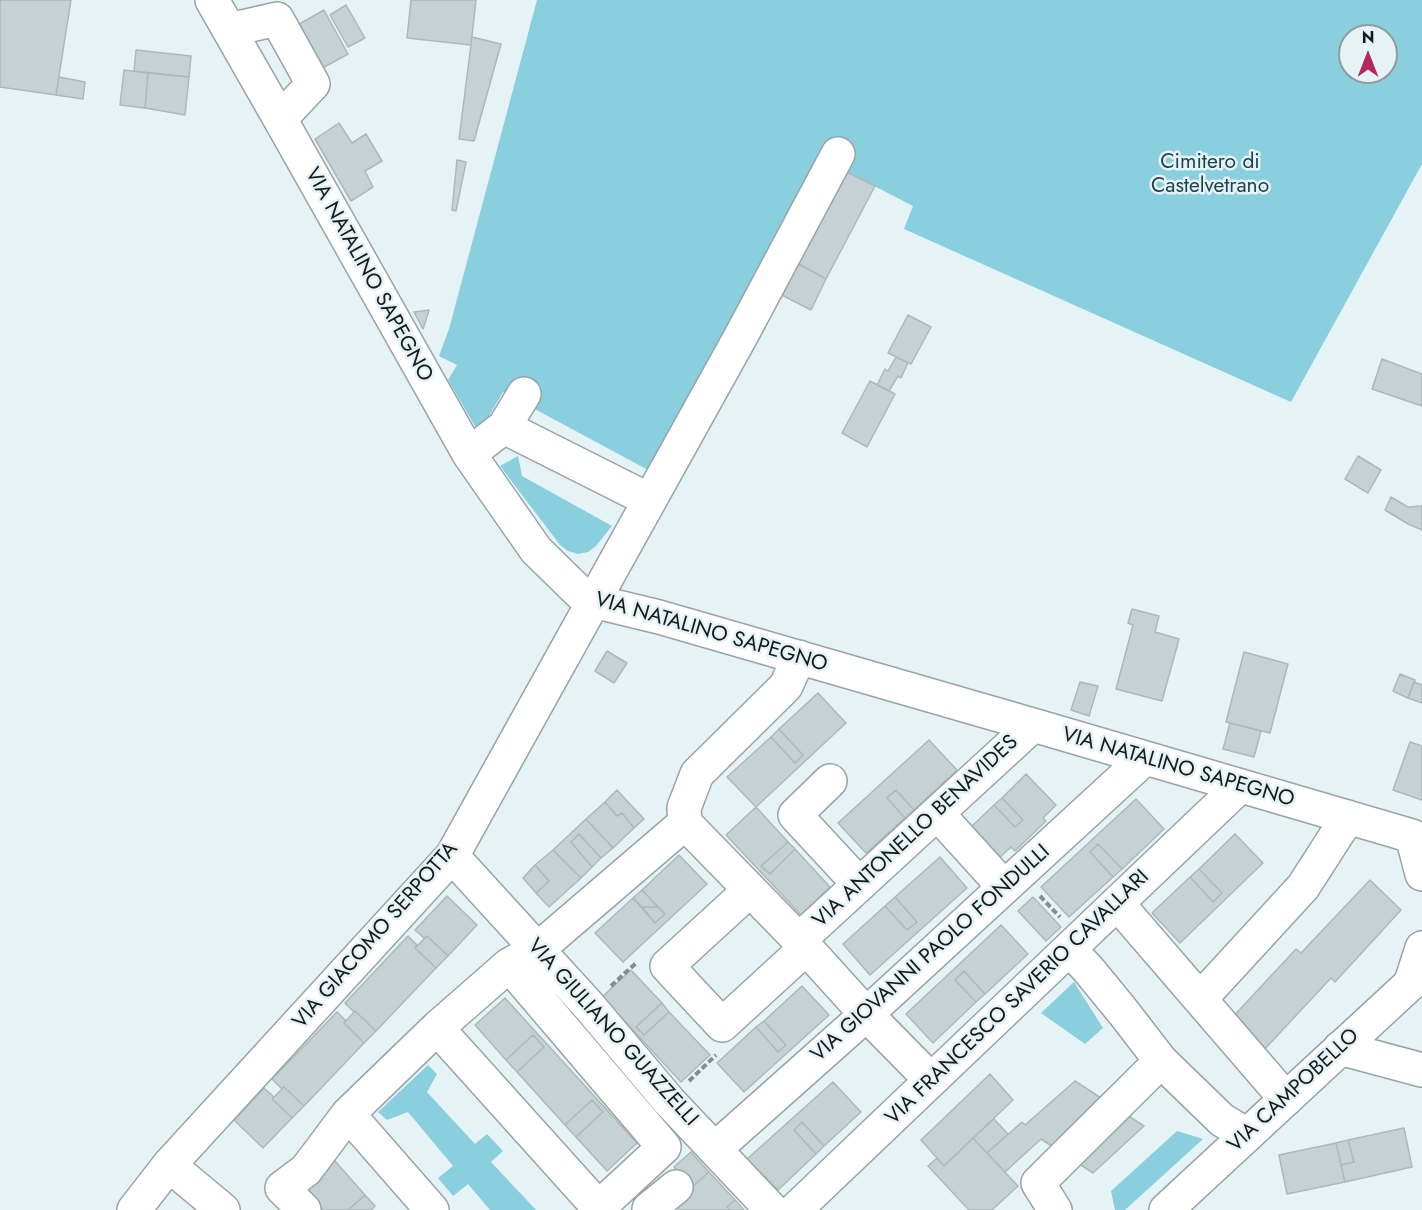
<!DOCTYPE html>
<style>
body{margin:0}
#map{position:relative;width:1422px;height:1210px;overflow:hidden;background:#e5f3f6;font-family:Jost,sans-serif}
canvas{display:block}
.north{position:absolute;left:1338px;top:24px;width:60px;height:60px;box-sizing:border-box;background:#e5f3f6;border:2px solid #929c9e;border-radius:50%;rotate:0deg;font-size:16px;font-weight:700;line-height:24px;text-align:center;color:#161a1b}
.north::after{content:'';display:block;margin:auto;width:21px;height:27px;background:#b3265e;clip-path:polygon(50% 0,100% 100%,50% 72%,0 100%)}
</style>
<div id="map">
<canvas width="1422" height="1210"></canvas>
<div class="north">N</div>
</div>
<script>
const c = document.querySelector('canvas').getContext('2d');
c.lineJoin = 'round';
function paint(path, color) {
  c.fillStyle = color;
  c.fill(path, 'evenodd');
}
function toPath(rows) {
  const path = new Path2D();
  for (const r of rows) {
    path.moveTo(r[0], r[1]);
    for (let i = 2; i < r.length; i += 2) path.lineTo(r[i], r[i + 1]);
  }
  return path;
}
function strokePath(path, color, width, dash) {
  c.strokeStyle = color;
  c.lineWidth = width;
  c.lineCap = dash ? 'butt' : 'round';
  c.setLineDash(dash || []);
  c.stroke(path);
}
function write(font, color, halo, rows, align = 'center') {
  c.font = font + ' Jost,sans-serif';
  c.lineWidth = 5;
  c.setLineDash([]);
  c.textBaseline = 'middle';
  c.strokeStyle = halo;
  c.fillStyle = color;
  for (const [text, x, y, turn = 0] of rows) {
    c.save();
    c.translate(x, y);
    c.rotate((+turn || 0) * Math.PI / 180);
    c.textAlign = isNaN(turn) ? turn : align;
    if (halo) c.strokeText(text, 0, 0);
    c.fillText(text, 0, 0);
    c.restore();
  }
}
paint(toPath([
 [537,0,1422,0,1422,164,1291,402,904,229,913,206,847,172,835,160,820,152,650,471,503,392,479,433,448,380,457,365,439,356,449,329],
 [1350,36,1386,36,1386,72,1350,72],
 [518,456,522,476,612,526,596,546,588,552,578,554,568,551,560,545,500,466],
 [1074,982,1103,1028,1085,1044,1041,1013],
 [428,1065,437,1074,427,1092,475,1144,487,1134,503,1151,491,1162,536,1210,490,1210,468,1184,453,1196,438,1178,453,1166,408,1112,387,1120,378,1112],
 [1177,1131,1203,1139,1125,1210,1115,1210,1111,1191]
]), '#89cfdd');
const building = toPath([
 [0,0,71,0,56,95,0,87,0,0],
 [411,0,476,0,471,45,407,38,411,0],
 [346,5,365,38,348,47,330,15,346,5],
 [324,10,348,54,297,82,273,39,324,10],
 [472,37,501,44,474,141,459,139,472,37],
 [136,50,191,56,189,77,134,71,136,50],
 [124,70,148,73,145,108,120,105,124,70],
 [148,73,189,77,185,115,145,108,148,73],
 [59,77,85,82,83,99,56,95,59,77],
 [339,123,352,143,366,134,382,161,365,171,373,187,351,201,315,139,339,123],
 [457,160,466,162,456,211,452,210,457,160],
 [847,172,875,186,826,279,797,263,847,172],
 [797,263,826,279,811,310,780,294,797,263],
 [429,310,425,323,423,329,414,312,429,310],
 [908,315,931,327,911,364,888,353,908,315],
 [896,357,908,363,901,378,898,376,889,391,877,385,885,369,888,371,896,357],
 [1382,359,1422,374,1422,406,1372,389,1382,359],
 [870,381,895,394,867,447,842,433,870,381],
 [1358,456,1381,470,1368,493,1345,479,1358,456],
 [1391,497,1408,507,1422,506,1422,530,1408,524,1385,510,1391,497],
 [1132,609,1159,616,1155,632,1179,639,1162,701,1116,689,1133,625,1128,623,1132,609],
 [607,651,627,663,614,683,595,671,607,651],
 [1244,652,1288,664,1270,733,1226,722,1244,652],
 [1400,674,1415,680,1408,698,1393,691,1400,674],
 [1080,682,1098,686,1089,716,1071,710,1080,682],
 [1414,682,1422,685,1422,703,1408,698,1414,682],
 [818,693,846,723,756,807,727,777,771,737,795,763,803,755,779,729,818,693],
 [1230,723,1261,731,1254,757,1223,749,1230,723],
 [779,729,803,755,795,763,771,737,779,729],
 [929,740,957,770,914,810,896,790,887,798,905,818,866,853,838,823,929,740],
 [1410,742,1422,746,1422,800,1393,790,1410,742],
 [1026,774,1056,805,1043,818,1046,821,1015,851,1011,847,999,858,970,828,994,805,1015,827,1023,820,1002,798,1026,774],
 [617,790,644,819,634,828,622,813,617,816,605,802,617,790],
 [896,790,914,810,905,818,887,798,896,790],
 [1002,798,1023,820,1015,827,994,805,1002,798],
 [1136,799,1164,829,1122,869,1098,844,1090,852,1113,877,1069,917,1041,887,1136,799],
 [605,802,617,816,622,813,634,828,613,848,586,819,605,802],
 [756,807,788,842,761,866,770,874,795,849,830,887,801,915,726,835,756,807],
 [586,819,613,848,601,858,579,834,571,842,592,867,581,878,553,850,586,819],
 [579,834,601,858,592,867,571,842,579,834],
 [1235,834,1263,863,1180,943,1152,913,1190,877,1213,902,1222,893,1199,869,1235,834],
 [788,842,795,849,770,874,761,866,788,842],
 [1098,844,1122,869,1113,877,1090,852,1098,844],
 [553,850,581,878,549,907,536,893,549,881,535,865,553,850],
 [679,855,707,884,623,962,595,933,633,898,655,923,665,914,642,890,679,855],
 [940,857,967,888,870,975,843,944,885,906,907,930,917,922,895,897,940,857],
 [535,865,549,881,536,893,523,878,535,865],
 [1199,869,1222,893,1213,902,1190,877,1199,869],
 [1370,880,1401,910,1335,982,1331,978,1262,1052,1229,1021,1296,949,1301,953,1370,880],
 [642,890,658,907,642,907,633,898,642,890],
 [447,896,477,925,448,956,427,936,424,938,415,930,447,896],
 [895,897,917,922,907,930,885,906,895,897],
 [1033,897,1061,927,1046,941,1018,911,1033,897],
 [642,907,658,907,665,914,655,923,642,907],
 [1001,925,1028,954,985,994,964,971,955,980,976,1002,933,1043,906,1014,1001,925],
 [408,936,417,945,415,948,436,968,376,1031,355,1011,354,1012,345,1003,408,936],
 [427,936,448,956,436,968,415,948,427,936],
 [631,970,662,1003,636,1027,644,1035,669,1012,710,1055,681,1082,602,997,631,970],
 [964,971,985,994,976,1002,955,980,964,971],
 [802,986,829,1015,744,1092,717,1063,756,1027,778,1052,786,1045,764,1021,802,986],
 [505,998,637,1143,607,1171,576,1137,603,1112,592,1100,565,1125,517,1072,544,1047,533,1035,506,1060,475,1025,505,998],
 [662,1003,669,1012,644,1035,636,1027,662,1003],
 [355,1011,376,1031,364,1043,344,1023,355,1011],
 [337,1012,346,1021,344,1023,364,1043,304,1106,284,1087,282,1089,272,1079,337,1012],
 [764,1021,786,1045,778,1052,756,1027,764,1021],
 [533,1035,544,1047,517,1072,506,1060,533,1035],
 [990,1074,1013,1100,944,1166,921,1140,990,1074],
 [1075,1081,1144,1126,1093,1173,1041,1139,1005,1172,987,1153,1022,1122,1025,1125,1075,1081],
 [833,1082,861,1112,824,1146,802,1122,794,1130,816,1154,778,1190,747,1159,833,1082],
 [284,1087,304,1106,292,1118,272,1099,284,1087],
 [264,1088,274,1097,272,1099,292,1118,263,1148,234,1120,264,1088],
 [592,1100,603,1112,576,1137,565,1125,592,1100],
 [994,1119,1008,1134,987,1153,973,1138,994,1119],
 [802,1122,824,1146,816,1154,794,1130,802,1122],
 [1404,1128,1412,1167,1345,1182,1341,1165,1354,1162,1348,1140,1404,1128],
 [973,1138,1018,1186,992,1210,969,1210,928,1166,937,1158,944,1166,973,1138],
 [1348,1140,1354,1162,1341,1165,1336,1143,1348,1140],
 [1336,1143,1345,1182,1287,1194,1279,1155,1336,1143],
 [691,1152,709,1172,692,1187,674,1167,691,1152],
 [334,1160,365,1195,348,1210,323,1210,303,1187,334,1160],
 [709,1172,735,1200,727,1207,730,1210,680,1210,674,1203,709,1172],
 [365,1195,375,1206,371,1210,348,1210,365,1195],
 [735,1200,744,1210,730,1210,727,1207,735,1200]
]);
paint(building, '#c5d2d5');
strokePath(building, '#acb9bb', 1.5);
const minor = toPath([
 [212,0,280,119,469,454,536,550,581,594,593,601,659,617,1033,725,1412,836,1422,842],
 [229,30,277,19,313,84,280,119],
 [504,427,524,394],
 [469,454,504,427,649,500],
 [830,781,795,815,859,884],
 [937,813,1004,887],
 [685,823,799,940,866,1014,931,1080],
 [1412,836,1422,874],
 [452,856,589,1006,669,1101,772,1210],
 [750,890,667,966,722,1025,806,948],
 [1117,903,1286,1099],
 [799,940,1033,725],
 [1069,949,1088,969,1124,1013,1161,1061],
 [509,965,664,1147,596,1210],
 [1411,982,1422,948],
 [1200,999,1303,887,1348,817],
 [437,1028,599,1208],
 [1340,1048,1422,1070],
 [348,1114,432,1210],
 [715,1149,860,1020,1145,758],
 [169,1165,223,1210],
 [134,1210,169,1165,452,856,741,336,838,154],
 [304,1210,282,1188,306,1170,348,1114,437,1028,509,965,538,949,685,823,684,808,697,774,786,686,799,657],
 [650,1210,649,1209,676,1187],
 [795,1210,1240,786],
 [1055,1210,1038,1183,1161,1061,1222,1120,1247,1135]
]);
const major = toPath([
 [1166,1210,1422,973]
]);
strokePath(minor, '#98a4a7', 36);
strokePath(major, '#98a4a7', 36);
strokePath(toPath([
 [1040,896,1060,917],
 [611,986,636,963],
 [689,1081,716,1055]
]), '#848d8f', 4, [6, 3]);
strokePath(minor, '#fff', 33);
strokePath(major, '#fff', 33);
write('21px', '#19454e', '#e5f3f6', [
 ["Cimitero di",1210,163],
 ["Castelvetrano",1210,187]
]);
write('21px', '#161a1b', '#e5f3f6', [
 ["VIA NATALINO SAPEGNO",368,275,61],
 ["VIA NATALINO SAPEGNO",711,633,16],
 ["VIA NATALINO SAPEGNO",1178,768,16],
 ["VIA ANTONELLO BENAVIDES",916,832,-43],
 ["VIA GIACOMO SERPOTTA",376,936,-49],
 ["VIA GIOVANNI PAOLO FONDULLI",931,954,-42],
 ["VIA FRANCESCO SAVERIO CAVALLARI",1018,998,-44],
 ["VIA GIULIANO GUAZZELLI",612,1033,48],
 ["VIA CAMPOBELLO",1294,1091,-43]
]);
</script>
